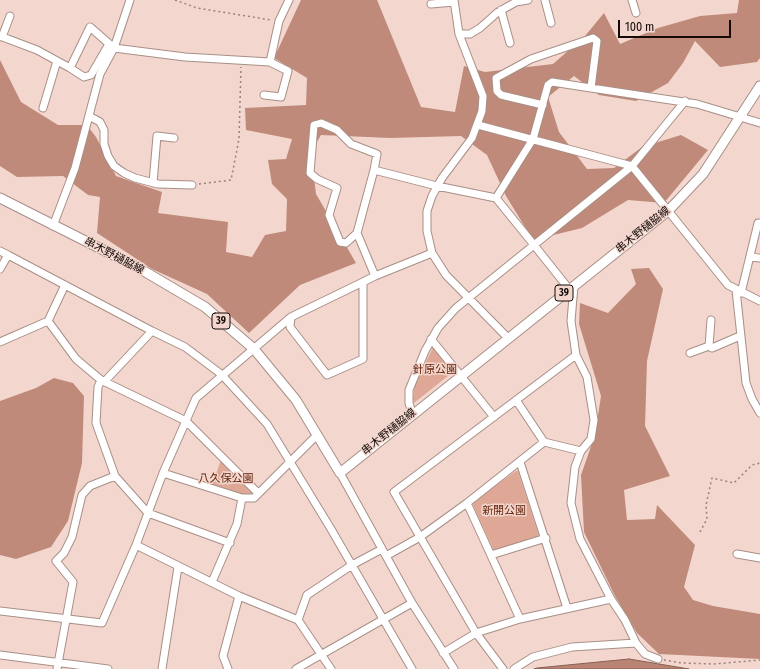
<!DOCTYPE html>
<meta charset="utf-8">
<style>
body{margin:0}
#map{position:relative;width:760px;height:669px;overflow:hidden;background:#f3d7ce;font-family:"Fira Sans Condensed",sans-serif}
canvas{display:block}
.scale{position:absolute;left:618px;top:20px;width:113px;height:18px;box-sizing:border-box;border:2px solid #140b08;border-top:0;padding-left:5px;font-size:12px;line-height:14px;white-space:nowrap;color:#140b08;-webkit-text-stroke:3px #f3d7ce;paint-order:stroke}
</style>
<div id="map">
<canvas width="760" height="669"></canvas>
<div class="scale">100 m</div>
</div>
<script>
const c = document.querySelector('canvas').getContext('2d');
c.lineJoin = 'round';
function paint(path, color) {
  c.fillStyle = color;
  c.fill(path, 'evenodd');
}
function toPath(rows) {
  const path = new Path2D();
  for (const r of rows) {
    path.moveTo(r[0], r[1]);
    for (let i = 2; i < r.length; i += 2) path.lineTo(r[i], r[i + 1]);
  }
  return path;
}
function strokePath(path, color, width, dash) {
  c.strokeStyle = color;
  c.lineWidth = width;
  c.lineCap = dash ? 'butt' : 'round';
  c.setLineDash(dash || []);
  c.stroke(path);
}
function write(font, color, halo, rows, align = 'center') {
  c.font = font + ' "Fira Sans Condensed","Noto Sans JP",sans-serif';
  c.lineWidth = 3;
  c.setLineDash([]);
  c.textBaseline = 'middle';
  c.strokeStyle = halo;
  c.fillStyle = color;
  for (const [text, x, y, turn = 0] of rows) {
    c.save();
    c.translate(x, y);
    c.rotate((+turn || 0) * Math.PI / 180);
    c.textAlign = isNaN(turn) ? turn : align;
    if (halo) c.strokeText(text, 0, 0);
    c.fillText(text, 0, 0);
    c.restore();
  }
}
paint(toPath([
 [433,347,453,372,414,403,413,398,415,385],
 [221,460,253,491,250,495,229,493,212,485],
 [516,471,518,471,539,536,494,551,473,505,473,502]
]), '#dea796');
paint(toPath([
 [301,0,377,0,421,107,455,112,464,66,485,72,553,64,585,36,604,13,620,44,658,28,700,16,737,13,739,0,760,0,760,58,757,62,720,67,695,41,683,63,668,83,636,101,599,95,574,76,548,97,559,132,587,169,614,168,642,147,681,135,708,150,664,203,628,200,582,228,533,240,506,196,487,155,461,136,390,138,321,135,311,152,316,194,356,263,300,285,249,333,207,294,152,269,97,233,100,197,88,195,63,176,17,177,0,166,0,60,21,102,58,125,87,125,96,137,116,176,162,192,158,213,228,222,226,252,252,257,265,235,286,231,287,199,272,184,268,160,286,159,292,139,246,130,245,108,306,105,307,78,274,58],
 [649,268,663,289,647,361,645,426,670,476,624,490,627,520,655,519,657,505,695,545,684,587,693,600,713,606,760,614,760,659,659,654,637,633,615,596,584,532,581,475,595,435,601,396,579,324,580,303,608,313,636,284,631,269],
 [54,378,73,383,84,396,82,463,68,521,51,547,16,559,0,555,0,401,36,388]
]), '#bf8a79');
const water = toPath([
 [629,659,689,669,534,669,537,668,629,659]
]);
paint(water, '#b98473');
strokePath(water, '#886053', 1);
const minor = toPath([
 [454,0,459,34,483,96,482,111,472,138,442,178,432,196,427,211,427,231,432,253,446,275,508,338],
 [545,0,551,23],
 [632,0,636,13],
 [431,4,454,2],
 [501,10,510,43],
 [459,34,470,34,480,28,498,12,516,2,528,0],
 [0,36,37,50,70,68],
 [2,37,10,16],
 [109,44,91,75,84,77,70,68,90,27,114,48,185,57,270,62,279,21,289,0],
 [264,95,281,97,288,71,270,62],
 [685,101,632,166,728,285,760,301],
 [543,105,501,95,497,91,496,78,531,59,593,38,597,41,591,88,697,104,760,123],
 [43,108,57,61],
 [89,116,100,122,104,130,104,144,108,156,114,166,124,173,135,178,158,184,192,185],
 [478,125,632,166],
 [153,183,157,136,174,138],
 [496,198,533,139,548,85,552,82,591,88],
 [53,226,75,168,100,74,114,48,130,0],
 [357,233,346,243,340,242,329,215,337,188,317,179,310,173,314,125,321,123,337,130,351,144,377,154,374,170],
 [0,251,8,255],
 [750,257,760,258],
 [0,269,8,255,152,331],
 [375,276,357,233,374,170,437,186,496,198,534,245,632,166],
 [363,282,363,359,327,375,290,327,291,317,363,282,375,276,432,253],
 [574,286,571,321,576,355,587,377,594,420,591,439,581,451,575,467,571,503,580,539,611,599,625,620,636,643,645,654,658,659],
 [736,290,746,383,752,399,760,413],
 [741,293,758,223,760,223],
 [291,317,196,398,163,473,136,545,239,596,298,620,331,669],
 [711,320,709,346,712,348,740,336],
 [48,321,65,285],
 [431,339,494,417],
 [0,342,48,321,76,359,101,380,186,421,258,493],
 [690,353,709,346],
 [101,380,98,387,96,423,115,476,148,513,230,543],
 [105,381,152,331,185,347,221,374,267,424,331,529,412,669],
 [516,400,544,442,581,451],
 [412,413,409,403,409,390,425,351,438,328,456,308,534,245,569,289],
 [520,462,567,608],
 [163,473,242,498,254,498,317,435],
 [340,473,412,603,454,669],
 [467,503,520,619],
 [737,554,760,558],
 [491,555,546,538],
 [386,556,420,537,467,503,544,442],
 [212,582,237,524,242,498],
 [0,611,102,623,136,545],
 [298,620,307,595,352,565,382,549],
 [443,653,476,633,520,619,611,599],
 [0,655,108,669],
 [57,669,73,582,56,561,64,553,72,537,82,495,90,486,115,476],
 [162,669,178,567],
 [228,669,223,656,239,596],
 [296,669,412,603],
 [503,669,476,633,394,492,576,355],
 [514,669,533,657,572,647,636,643]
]);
const major = toPath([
 [0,198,137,267,205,307,254,349,296,400,340,473,668,211,703,174,760,86]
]);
strokePath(minor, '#a88f87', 9);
strokePath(major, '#a88f87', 11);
strokePath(toPath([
 [175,0,197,8,271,20],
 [199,184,231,180,239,139,241,67],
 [700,532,707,519,706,505,712,478,734,483,752,465,760,463],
 [664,660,682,663,714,664,760,660]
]), '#97837c', 1.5, [2, 3]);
strokePath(minor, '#fff', 7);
strokePath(major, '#fff', 9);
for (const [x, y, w] of [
 [564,293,18],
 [221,321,18]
]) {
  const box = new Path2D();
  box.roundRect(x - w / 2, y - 8, w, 16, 3);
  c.fillStyle = '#f3d7ce';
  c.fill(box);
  strokePath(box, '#140b08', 1);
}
write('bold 10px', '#140b08', null, [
 ["39",564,293],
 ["39",221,321]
]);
write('11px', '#140b08', '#f3d7ce', [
 ["串木野樋脇線",643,230,-39],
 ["串木野樋脇線",114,256,28],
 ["串木野樋脇線",389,432,-39]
]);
write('11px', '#67250e', '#f3d7ce', [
 ["針原公園",435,370],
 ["八久保公園",226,479],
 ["新開公園",504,511]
]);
</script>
